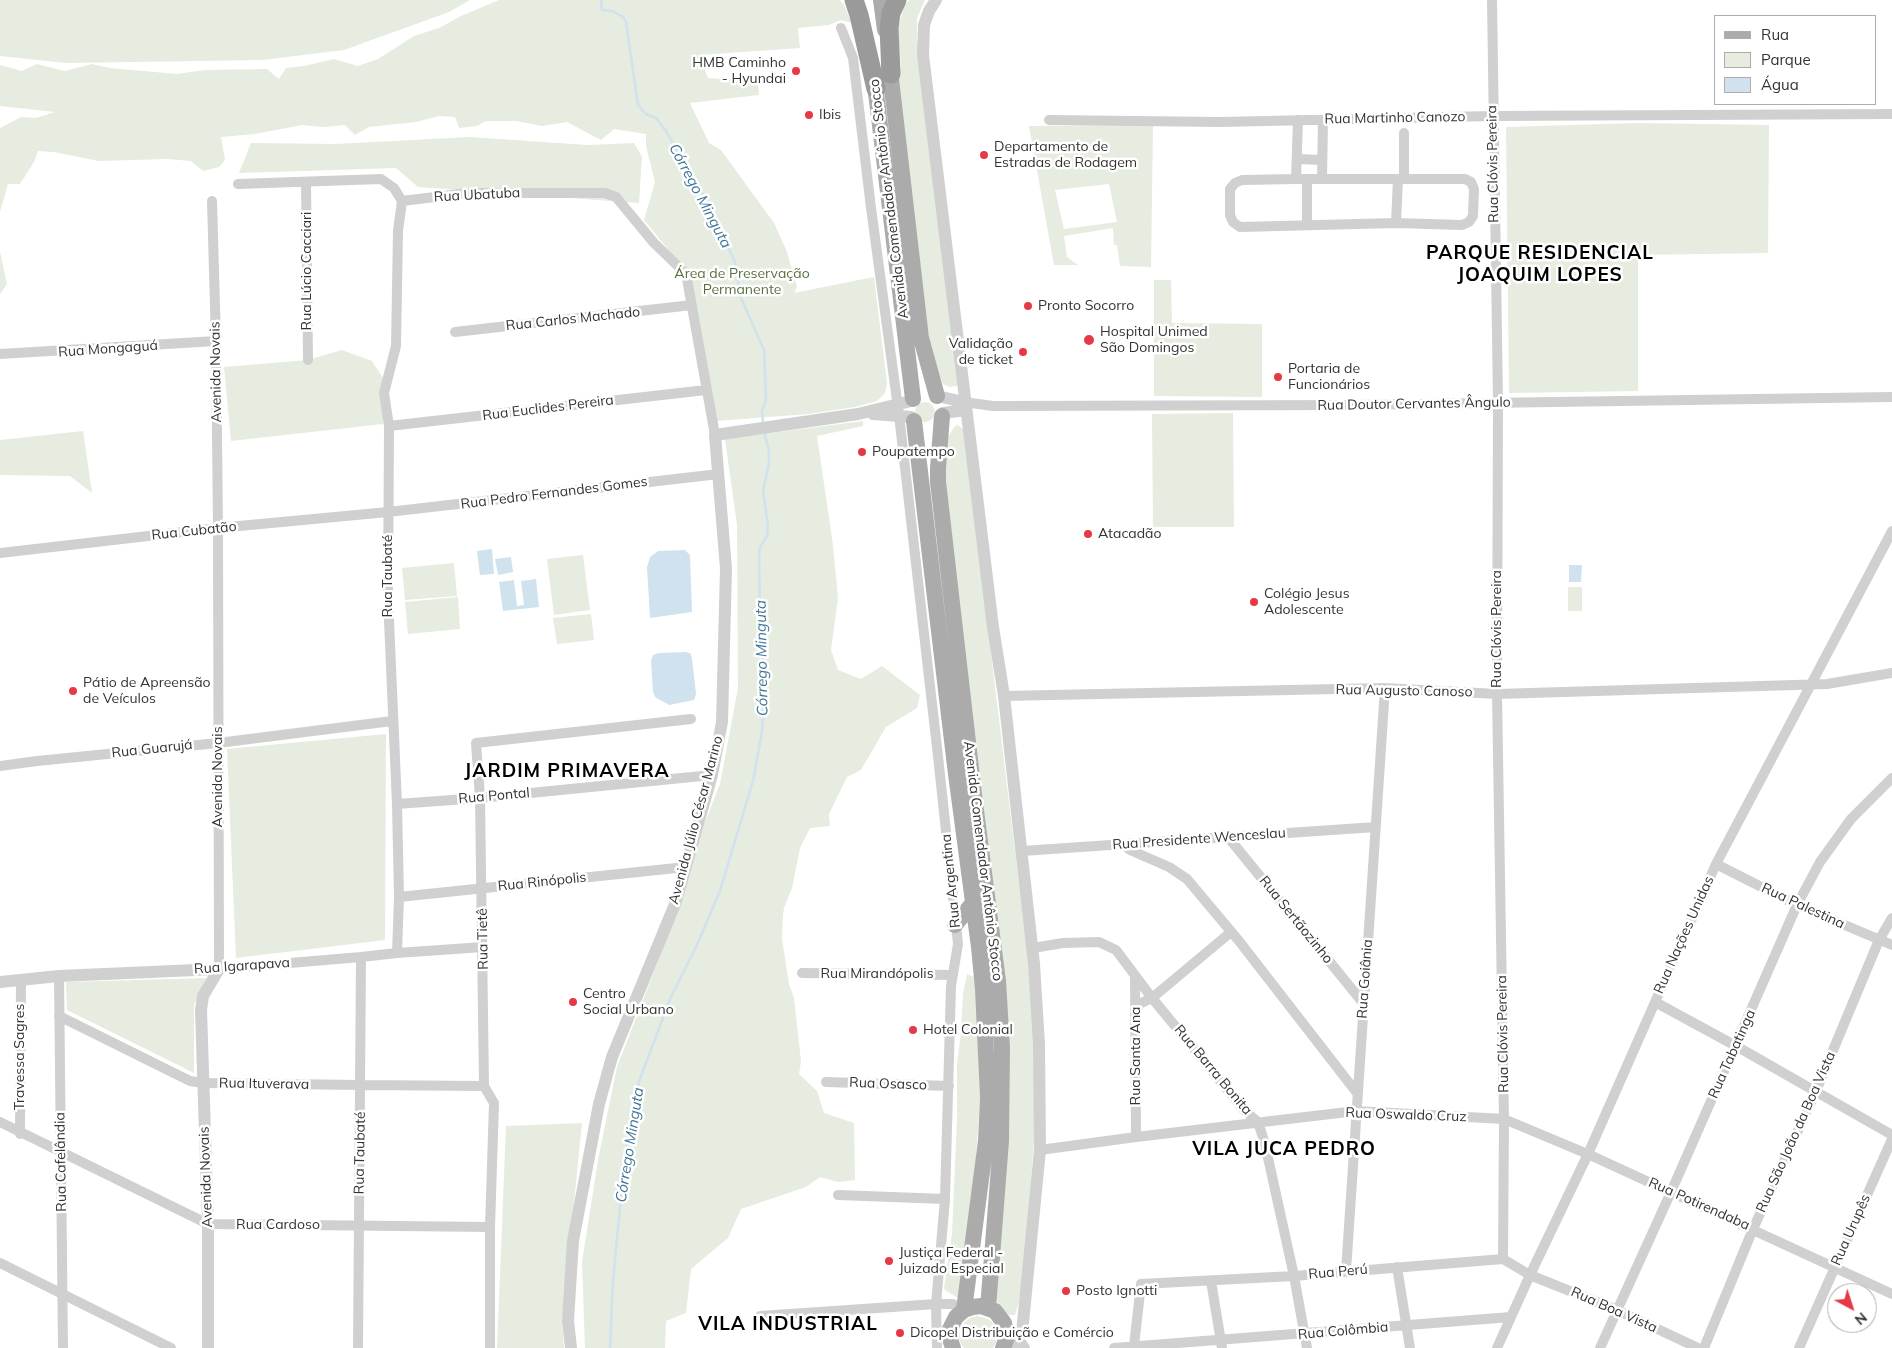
<!DOCTYPE html>
<meta charset="utf-8">
<style>
body{margin:0}
#map{position:relative;width:1892px;height:1348px;overflow:hidden;background:#fff;font-family:Mulish,sans-serif}
canvas{display:block}
.legend{position:absolute;left:1714px;top:15px;width:162px;height:90px;box-sizing:border-box;background:#fff;border:1px solid #adadad;margin:0;padding:6px 9px;list-style:none;font-size:15px;color:#333}
.legend li{display:flex;align-items:center;gap:10px;height:25px}
.legend b{width:25px;border:1px solid #adadad}
.north{position:absolute;left:1827px;top:1283px;width:50px;height:50px;box-sizing:border-box;background:#fff;border:1px solid #adadad;border-radius:50%;rotate:140deg;font-size:14px;font-weight:700;line-height:20px;text-align:center;color:#333}
.north::after{content:'';display:block;margin:auto;width:18px;height:22px;background:#e63946;clip-path:polygon(50% 0,100% 100%,50% 72%,0 100%)}
</style>
<div id="map">
<canvas width="1892" height="1348"></canvas>
<ul class="legend">
<li><b style="height:6px;background:#ababab"></b>Rua</li>
<li><b style="height:14px;background:#e6ecdf"></b>Parque</li>
<li><b style="height:14px;background:#cfe2ee"></b>Água</li>
</ul>
<div class="north">N</div>
</div>
<script>
const c = document.querySelector('canvas').getContext('2d');
c.lineJoin = 'round';
function paint(path, color) {
  c.fillStyle = color;
  c.fill(path, 'evenodd');
}
function toPath(rows) {
  const path = new Path2D();
  for (const r of rows) {
    if (r.length === 3) {
      path.moveTo(r[0] + r[2], r[1]);
      path.arc(r[0], r[1], r[2], 0, 2 * Math.PI);
      continue;
    }
    path.moveTo(r[0], r[1]);
    for (let i = 2; i < r.length; i += 2) path.lineTo(r[i], r[i + 1]);
  }
  return path;
}
function strokePath(path, color, width, dash) {
  c.strokeStyle = color;
  c.lineWidth = width;
  c.lineCap = dash ? 'butt' : 'round';
  c.setLineDash(dash || []);
  c.stroke(path);
}
function write(font, color, halo, rows, align = 'center') {
  c.font = font + ' Mulish,sans-serif';
  c.lineWidth = 5;
  c.setLineDash([]);
  c.textBaseline = 'middle';
  c.strokeStyle = halo;
  c.fillStyle = color;
  for (const [text, x, y, turn = 0] of rows) {
    c.save();
    c.translate(x, y);
    c.rotate((+turn || 0) * Math.PI / 180);
    c.textAlign = isNaN(turn) ? turn : align;
    if (halo) c.strokeText(text, 0, 0);
    c.fillText(text, 0, 0);
    c.restore();
  }
}
paint(toPath([
 [0,0,470,0,449,12,344,50,262,60,66,63,0,56],
 [499,0,840,0,844,5,852,23,841,20,829,25,798,28,800,48,699,55,708,78,758,82,759,95,690,103,709,143,721,150,774,223,787,252,797,287,794,293,874,277,887,383,885,393,877,401,855,407,808,414,716,421,689,275,644,220,655,182,646,146,646,134,614,129,601,140,567,122,542,126,516,121,486,121,477,126,459,128,455,117,439,116,416,122,369,127,355,135,345,125,324,127,302,125,255,134,221,137,225,160,219,167,203,171,191,161,167,159,99,161,54,152,38,151,34,162,20,184,8,184,0,212,0,128,21,117,36,118,55,112,0,106,0,65,22,71,37,64,65,71,92,64,110,68,177,74,205,70,267,69,279,79,286,68,304,66,334,59,358,66,378,59,414,36,439,28,461,16],
 [909,0,925,0,917,18,917,39,959,380,957,386,949,387,943,384,932,360,895,77,901,67,898,30,900,21,904,7],
 [1639,123,1769,125,1768,253,1638,255,1638,391,1509,393,1506,127],
 [1153,125,1151,267,1120,266,1117,245,1114,245,1113,228,1064,236,1067,257,1078,265,1054,265,1029,126],
 [1109,184,1117,222,1064,229,1055,190],
 [469,137,588,145,634,143,642,157,639,203,418,187,396,168,239,173,251,143,336,144],
 [0,252,7,284,0,294],
 [1154,280,1171,280,1172,323,1262,324,1262,397,1154,396],
 [342,350,372,361,383,378,383,424,231,441,224,367,308,360],
 [925,412,10],
 [1233,413,1234,527,1153,527,1152,414],
 [863,421,863,426,817,436,833,545,838,598,831,650,838,670,861,679,882,666,920,695,917,708,886,727,861,770,847,777,829,814,830,826,810,828,800,848,792,888,784,908,783,915,782,939,789,984,794,998,801,1061,799,1074,817,1091,824,1113,854,1123,855,1180,838,1182,820,1177,806,1187,741,1209,728,1238,691,1269,686,1313,666,1321,665,1348,585,1348,582,1262,598,1160,617,1067,659,959,682,881,720,784,738,688,737,525,725,439],
 [958,425,964,430,1028,959,1034,1039,1034,1142,1026,1245,1019,1302,1015,1315,1009,1315,1004,1313,996,1300,1005,1146,944,481,948,437,955,426],
 [83,431,92,493,70,476,0,475,0,440],
 [583,555,590,610,554,615,547,559],
 [454,563,457,596,405,600,402,568],
 [1568,587,1582,587,1582,611,1568,611],
 [458,597,460,629,408,634,405,602],
 [591,614,594,640,557,644,553,618],
 [386,734,385,940,236,958,227,749],
 [967,974,974,977,976,981,980,1099,975,1173,958,1298,945,1290,944,1288,952,1234,957,1118,957,1065,961,1032,963,994],
 [206,978,194,1005,194,1073,67,1010,66,982],
 [582,1123,562,1322,564,1348,497,1348,506,1126],
 [977,1316,985,1318,991,1321,996,1327,997,1335,996,1342,993,1348,964,1348,961,1344,959,1337,960,1329,964,1323,970,1318]
]), '#e6ecdf');
paint(toPath([
 [492,549,494,574,480,575,477,551],
 [685,550,690,555,692,612,650,618,647,567,650,557,658,551],
 [511,557,513,572,498,575,495,559],
 [1569,565,1582,565,1581,582,1569,582],
 [536,579,539,607,503,611,499,582,514,580,517,606,524,605,521,581],
 [685,652,690,653,692,658,696,694,694,700,669,705,655,697,653,692,651,661,653,655,659,653]
]), '#cfe2ee');
strokePath(toPath([
 [601,0,602,10,612,11,623,17,626,22,638,105,646,114,656,118,666,131,675,147,685,171,704,196,735,262,741,298,764,350,766,400,762,411,763,424],
 [610,1348,613,1280,624,1166,637,1087,670,999,697,945,720,891,753,781,762,732,765,682,760,618,759,557,760,547,767,536,768,526,763,491,769,463,769,451,764,432]
]), '#cfe2ee', 2.5);
strokePath(toPath([
 [1492,0,1498,402,1497,694,1504,1119,1503,1259],
 [841,28,853,58,871,208,899,415,938,756,958,944,951,986,945,1199,936,1304,937,1348],
 [1049,120,1220,122,1492,116,1892,114],
 [1297,159,1322,160],
 [1296,179,1465,179,1471,182,1474,189,1473,216,1469,222,1462,225,1396,223,1240,227,1233,222,1230,215,1230,189,1235,183,1242,180,1296,179],
 [1296,179,1298,120],
 [1322,179,1323,120],
 [1404,179,1404,133],
 [306,182,308,360],
 [238,184,381,179,394,188,402,201],
 [212,201,216,341,218,528,219,969,361,957,397,953,483,947],
 [402,201,468,193,605,193,616,197,654,243,684,272,687,279,715,435],
 [1396,223,1398,179],
 [1307,225,1307,179],
 [455,332,692,305],
 [0,354,216,341],
 [964,402,993,406,1351,405,1892,397],
 [389,426,706,390],
 [0,553,218,528,388,512,719,474],
 [1004,696,1385,688,1497,694,1827,684,1892,673],
 [0,766,37,761,218,743,392,721],
 [397,804,480,798,712,775],
 [1228,837,1364,1004],
 [1123,844,1130,850,1169,867,1187,879,1239,941,1357,1093],
 [1022,851,1376,827],
 [1716,864,1797,905,1892,945],
 [399,897,686,867],
 [1033,948,1063,943,1099,942,1116,950,1152,998,1245,1111,1258,1122,1265,1144,1294,1276,1307,1348],
 [397,953,399,897,397,804,388,597,389,426,384,393,396,346,398,231,402,201],
 [802,973,953,975],
 [1135,975,1136,1137],
 [59,976,63,1348],
 [1655,1002,1736,1046,1892,1135],
 [1136,1013,1139,1004,1152,998,1231,932],
 [59,1016,190,1081,203,1083,361,1085,484,1086],
 [826,1082,949,1086],
 [0,1122,208,1224,490,1227],
 [20,1134,21,980],
 [1040,1150,1136,1137,1356,1111,1504,1119,1590,1155,1892,1294],
 [838,1195,945,1199],
 [0,1263,171,1348],
 [1397,1267,1410,1348],
 [1346,1271,1385,688],
 [1211,1281,1222,1348],
 [760,1316,936,1304,953,1304,963,1311],
 [1005,1325,1014,1331,1025,1348],
 [1134,1346,1141,1284,1294,1276,1503,1259,1530,1275,1617,1310,1698,1348],
 [358,1348,361,957],
 [490,1348,490,1227,494,1103,484,1086,480,798,476,743,691,719],
 [1114,1348,1511,1317],
 [1497,1348,1530,1275,1588,1154,1716,864,1892,531],
 [1600,1348,1671,1192,1797,905,1820,862,1851,819,1892,778],
 [1704,1348,1753,1229,1816,1091,1879,940,1892,918],
 [1799,1348,1892,1139]
]), '#d0d0d0', 10);
strokePath(toPath([
 [936,0,929,11,924,25,923,55,993,627,1004,696,1034,964,1039,1044,1040,1150,1022,1333,1012,1348],
 [937,396,964,402],
 [943,413,966,410],
 [873,414,911,417],
 [0,982,59,976,219,969],
 [208,1348,208,1224,201,1010,203,996,219,969],
 [571,1348,568,1321,573,1241,599,1104,612,1057,675,904,712,775,722,722,726,569,715,435,858,414,911,401]
]), '#d0d0d0', 12);
strokePath(toPath([
 [881,0,885,30],
 [889,62,921,338,937,396],
 [874,76,913,399],
 [942,416,938,468,938,482,975,803,998,981,1002,1048,1001,1141,988,1308],
 [914,421,956,774,979,947,983,989,988,1098,986,1141,964,1310],
 [955,925,972,904],
 [953,1348,951,1342,950,1329,956,1317,964,1310,973,1307,981,1306,995,1311,1004,1323,1007,1337,1003,1348]
]), '#ababab', 16);
strokePath(toPath([
 [854,0,859,15,876,89],
 [891,74,889,28,891,13,897,0]
]), '#9a9a9a', 19);
for (const [x, y, r, color] of [
 [796,71,5,"#e63946"],
 [809,115,5,"#e63946"],
 [984,155,5,"#e63946"],
 [1028,306,5,"#e63946"],
 [1089,340,6,"#e63946"],
 [1023,352,5,"#e63946"],
 [1278,377,5,"#e63946"],
 [862,452,5,"#e63946"],
 [1088,534,5,"#e63946"],
 [1254,602,5,"#e63946"],
 [73,691,5,"#e63946"],
 [573,1002,5,"#e63946"],
 [913,1030,5,"#e63946"],
 [889,1261,5,"#e63946"],
 [1066,1291,5,"#e63946"],
 [900,1333,5,"#e63946"]
]) {
  const dot = new Path2D();
  dot.arc(x, y, r, 0, 2 * Math.PI);
  c.fillStyle = color;
  c.fill(dot);
  strokePath(dot, '#fff', 2);
}
write('14px', '#333', '#fff', [
 ["HMB Caminho",786,63,"right"],
 ["- Hyundai",786,79,"right"],
 ["Ibis",819,115],
 ["Departamento de",994,147],
 ["Estradas de Rodagem",994,163],
 ["Pronto Socorro",1038,306],
 ["Hospital Unimed",1100,332],
 ["São Domingos",1100,348],
 ["Validação",1013,344,"right"],
 ["de ticket",1013,360,"right"],
 ["Portaria de",1288,369],
 ["Funcionários",1288,385],
 ["Poupatempo",872,452],
 ["Atacadão",1098,534],
 ["Colégio Jesus",1264,594],
 ["Adolescente",1264,610],
 ["Pátio de Apreensão",83,683],
 ["de Veículos",83,699],
 ["Centro",583,994],
 ["Social Urbano",583,1010],
 ["Hotel Colonial",923,1030],
 ["Justiça Federal -",899,1253],
 ["Juizado Especial",899,1269],
 ["Posto Ignotti",1076,1291],
 ["Dicopel Distribuição e Comércio",910,1333]
], 'left');
write('14px', '#333', '#fff', [
 ["Rua Martinho Canozo",1395,118,-1],
 ["Rua Clóvis Pereira",1493,164,-91],
 ["Rua Ubatuba",477,195,-3],
 ["Avenida Comendador Antônio Stocco",889,199,-97],
 ["Rua Lúcio Cacciari",307,271,-90],
 ["Rua Carlos Machado",573,319,-6],
 ["Rua Mongaguá",108,349,-4],
 ["Avenida Novais",216,372,-91],
 ["Rua Doutor Cervantes Ângulo",1414,404,-1],
 ["Rua Euclides Pereira",548,408,-7],
 ["Rua Pedro Fernandes Gomes",554,493,-7],
 ["Rua Cubatão",194,531,-6],
 ["Rua Taubaté",388,576,-90],
 ["Rua Clóvis Pereira",1497,629,-90],
 ["Rua Augusto Canoso",1404,691,1],
 ["Rua Guarujá",152,749,-6],
 ["Avenida Novais",218,777,-90],
 ["Rua Pontal",494,796,-5],
 ["Avenida Júlio César Marino",696,820,-75],
 ["Rua Presidente Wenceslau",1199,839,-4],
 ["Avenida Comendador Antônio Stocco",983,861,83],
 ["Rua Argentina",951,881,-96],
 ["Rua Rinópolis",542,882,-6],
 ["Rua Palestina",1803,906,25],
 ["Rua Sertãozinho",1296,920,51],
 ["Rua Nações Unidas",1684,935,-66],
 ["Rua Tietê",483,939,-91],
 ["Rua Igarapava",242,966,-4],
 ["Rua Mirandópolis",877,974],
 ["Rua Goiânia",1365,979,-86],
 ["Rua Clóvis Pereira",1503,1034,-91],
 ["Rua Tabatinga",1732,1054,-66],
 ["Rua Santa Ana",1136,1056,-90],
 ["Travessa Sagres",20,1057,-90],
 ["Rua Barra Bonita",1213,1070,50],
 ["Rua Ituverava",264,1084,1],
 ["Rua Osasco",888,1084,2],
 ["Rua Oswaldo Cruz",1406,1115,2],
 ["Rua São João da Boa Vista",1796,1132,-66],
 ["Rua Taubaté",360,1153,-89],
 ["Rua Cafelândia",61,1162,-91],
 ["Avenida Novais",206,1177,-92],
 ["Rua Potirendaba",1699,1204,24],
 ["Rua Cardoso",278,1225],
 ["Rua Urupês",1851,1230,-66],
 ["Rua Perú",1338,1272,-5],
 ["Rua Boa Vista",1614,1310,24],
 ["Rua Colômbia",1343,1331,-5]
]);
write('14px', '#56703f', '#fff', [
 ["Área de Preservação",742,274],
 ["Permanente",742,290]
]);
write('italic 15px', '#3f7597', '#fff', [
 ["Córrego Minguta",700,196,62],
 ["Córrego Minguta",762,658,-91],
 ["Córrego Minguta",630,1145,-81]
]);
c.letterSpacing = '1px';
write('bold 19px', '#000', '#fff', [
 ["PARQUE RESIDENCIAL",1540,253],
 ["JOAQUIM LOPES",1540,275],
 ["JARDIM PRIMAVERA",567,771],
 ["VILA JUCA PEDRO",1284,1149],
 ["VILA INDUSTRIAL",788,1324]
]);
c.letterSpacing = '0px';
</script>
